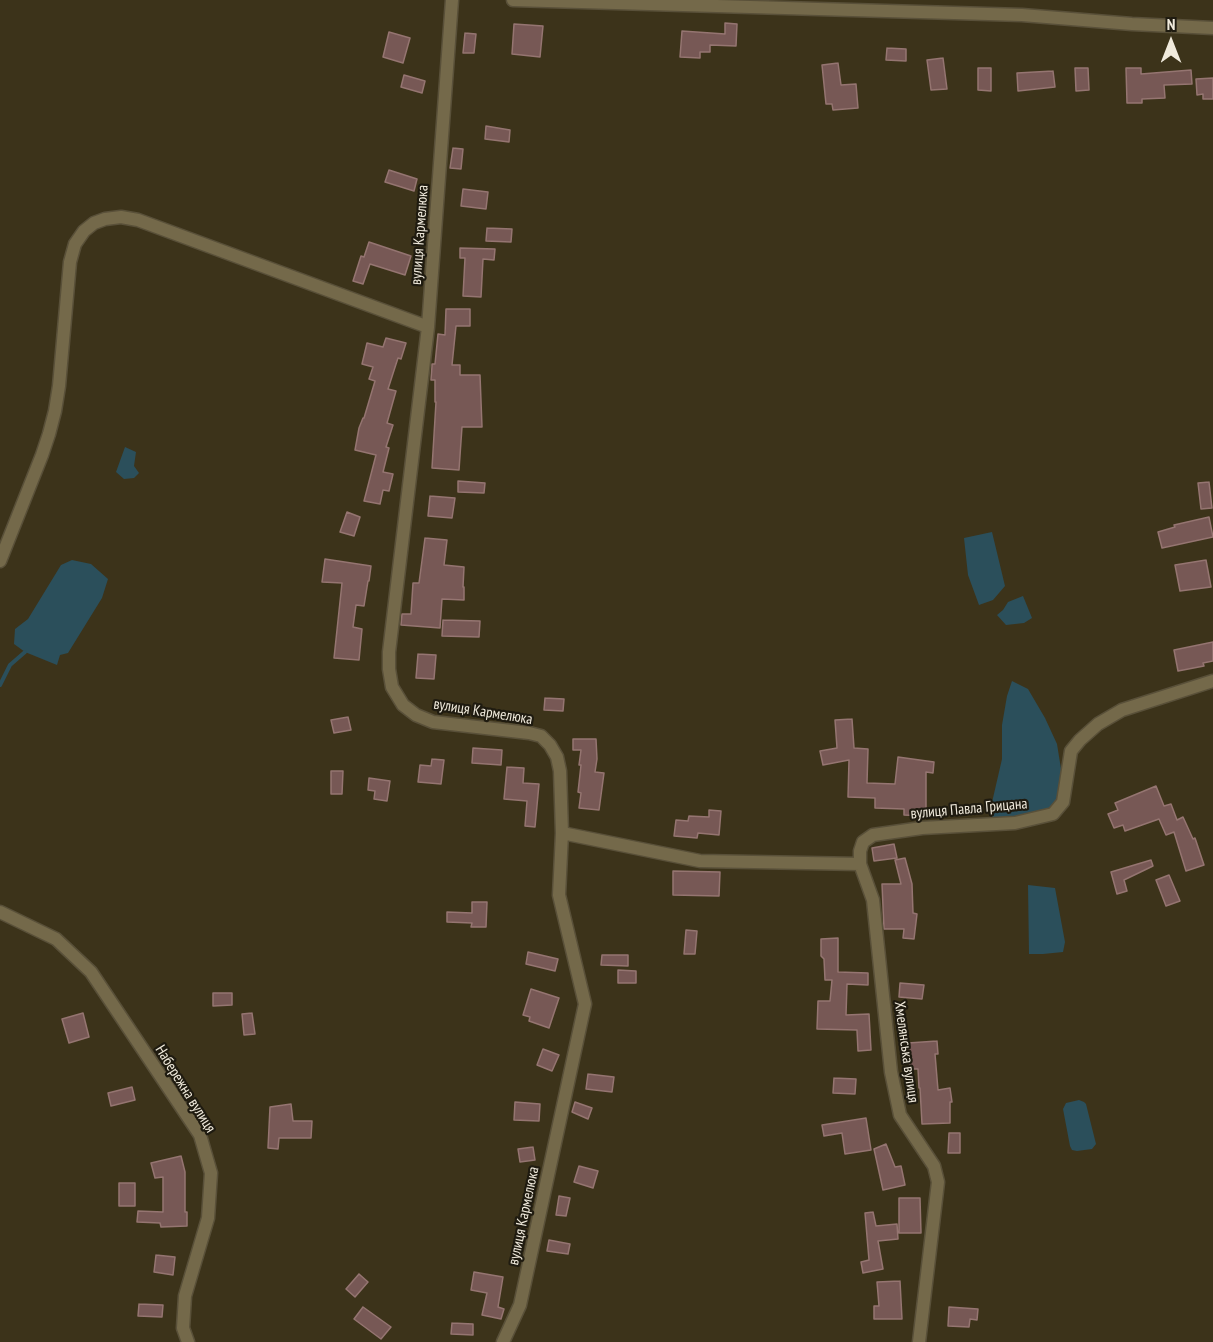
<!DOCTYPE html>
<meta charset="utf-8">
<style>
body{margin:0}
#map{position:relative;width:1213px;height:1342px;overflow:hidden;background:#3c331a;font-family:"PT Sans Narrow",sans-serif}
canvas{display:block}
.north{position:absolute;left:1141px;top:12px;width:60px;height:60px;-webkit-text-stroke:4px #1f1b10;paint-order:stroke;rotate:0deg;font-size:16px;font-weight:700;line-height:24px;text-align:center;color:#f0eadc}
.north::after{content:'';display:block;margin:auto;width:21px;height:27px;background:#f0eadc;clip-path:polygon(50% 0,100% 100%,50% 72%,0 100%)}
</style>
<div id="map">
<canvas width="1213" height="1342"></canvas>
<div class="north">N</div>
</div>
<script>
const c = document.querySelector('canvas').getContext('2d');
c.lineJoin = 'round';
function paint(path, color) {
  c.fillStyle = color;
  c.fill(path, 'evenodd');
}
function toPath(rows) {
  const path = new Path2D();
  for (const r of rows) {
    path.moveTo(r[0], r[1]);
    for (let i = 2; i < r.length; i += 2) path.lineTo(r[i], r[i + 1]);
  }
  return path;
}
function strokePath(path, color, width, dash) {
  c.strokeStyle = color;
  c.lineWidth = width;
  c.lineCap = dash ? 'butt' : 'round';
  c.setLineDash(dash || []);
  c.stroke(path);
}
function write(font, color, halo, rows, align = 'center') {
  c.font = font + ' "PT Sans Narrow",sans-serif';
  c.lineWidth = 4.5;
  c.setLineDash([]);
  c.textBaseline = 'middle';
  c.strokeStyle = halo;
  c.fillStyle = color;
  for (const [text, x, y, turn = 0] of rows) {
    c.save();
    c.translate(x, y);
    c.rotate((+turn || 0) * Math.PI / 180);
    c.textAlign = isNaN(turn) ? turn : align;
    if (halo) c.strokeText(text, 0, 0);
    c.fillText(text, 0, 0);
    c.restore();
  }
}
paint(toPath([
 [125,447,136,452,134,466,139,473,134,478,124,479,116,472],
 [992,532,1005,586,993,600,979,605,968,575,964,538],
 [72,560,91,564,108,579,102,598,68,653,60,655,57,665,25,652,14,644,15,629,28,619,61,565],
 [1023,596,1032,618,1024,623,1006,625,997,615,1003,610,1008,602],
 [1012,681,1028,689,1045,718,1057,744,1062,775,1056,801,1045,815,993,819,990,811,1002,759,1002,725,1007,696],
 [1028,885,1055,888,1065,942,1063,952,1043,954,1029,954],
 [1079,1100,1084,1102,1086,1104,1096,1144,1092,1149,1077,1151,1072,1150,1070,1146,1063,1109,1066,1103]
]), '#2b4f5b');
strokePath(toPath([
 [0,685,10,665,25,652]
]), '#2b4f5b', 4);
const building = toPath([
 [725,23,737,24,736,46,710,45,710,52,700,52,700,58,680,57,682,31,725,34,725,23],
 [514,24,543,26,540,57,512,54,514,24],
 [389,32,410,38,403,63,383,57,389,32],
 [465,33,476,34,474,53,463,53,465,33],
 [887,48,906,49,906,61,886,60,887,48],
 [943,58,947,89,931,90,927,60,943,58],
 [838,63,841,85,856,84,858,108,833,110,832,104,826,104,822,65,838,63],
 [978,68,991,68,991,91,978,90,978,68],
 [1075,68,1088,68,1089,90,1076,91,1075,68],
 [1126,68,1141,68,1141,74,1191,70,1192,84,1164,85,1165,98,1142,99,1142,103,1127,103,1126,68],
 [1053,71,1055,87,1018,91,1017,73,1053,71],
 [404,75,425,81,422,93,401,87,404,75],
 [1213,78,1213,99,1203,99,1203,94,1197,95,1196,79,1213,78],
 [486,126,510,130,509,142,485,139,486,126],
 [453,148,463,149,461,169,450,168,453,148],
 [389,170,417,179,414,191,385,182,389,170],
 [463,189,488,192,486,209,461,206,463,189],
 [487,228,512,229,511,242,486,241,487,228],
 [369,242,411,256,405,275,370,264,363,284,353,281,361,256,364,257,369,242],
 [460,248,495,249,494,260,483,259,481,297,463,296,465,258,460,258,460,248],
 [446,309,470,309,470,326,456,326,452,365,460,365,460,375,480,375,482,427,462,427,459,470,432,468,436,402,435,402,435,380,431,380,432,366,432,364,435,364,438,334,445,335,446,309],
 [386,338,406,343,401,359,398,358,388,389,396,391,387,423,393,425,386,447,389,448,383,472,393,474,389,491,383,490,380,504,364,501,376,455,355,450,359,428,363,418,364,418,375,381,369,379,373,367,362,364,367,343,383,347,386,338],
 [458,481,485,483,484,493,458,492,458,481],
 [1209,482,1212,508,1201,509,1198,483,1209,482],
 [430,496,455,498,452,518,428,516,430,496],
 [347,512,360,517,354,536,340,532,347,512],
 [1209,517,1213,537,1162,548,1158,532,1175,527,1174,525,1209,517],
 [425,538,447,540,444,565,464,567,463,587,464,587,464,600,442,599,440,628,401,625,402,614,411,614,413,583,419,583,425,538],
 [325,559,371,566,369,581,368,581,364,606,356,605,353,627,362,629,359,660,334,658,342,583,322,582,325,559],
 [1206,560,1211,587,1180,591,1175,565,1206,560],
 [443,620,480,621,479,637,442,636,443,620],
 [1213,642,1213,661,1203,663,1204,666,1178,671,1174,650,1213,642],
 [418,654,436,655,434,679,416,678,418,654],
 [545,698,564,699,563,711,544,710,545,698],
 [348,717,351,730,334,733,331,720,348,717],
 [852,719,854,748,868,749,867,783,895,784,898,757,934,762,933,773,926,772,926,816,904,815,904,809,875,808,875,798,848,797,849,760,823,765,820,751,837,748,835,720,852,719],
 [573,739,596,739,597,759,595,772,604,773,599,810,579,808,581,793,578,792,581,765,579,765,581,750,573,750,573,739],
 [473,748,502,750,501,765,472,763,473,748],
 [432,759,444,760,441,784,418,782,420,765,431,766,432,759],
 [507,767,524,768,523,783,539,784,535,827,525,826,527,801,504,799,507,767],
 [331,771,343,771,342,794,331,794,331,771],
 [369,778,390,781,387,801,374,799,375,791,368,790,369,778],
 [1156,786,1164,806,1171,804,1177,820,1183,817,1193,839,1195,838,1204,865,1186,871,1174,832,1166,835,1159,819,1125,831,1123,825,1114,828,1108,814,1118,810,1115,803,1156,786],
 [709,810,721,811,719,835,698,833,697,838,674,836,676,820,688,821,689,816,709,817,709,810],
 [894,844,897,858,874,861,872,848,894,844],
 [905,858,912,884,913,913,917,914,914,939,903,938,904,929,884,929,882,884,901,884,895,860,905,858],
 [1151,860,1153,866,1124,880,1127,891,1117,894,1111,872,1151,860],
 [673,871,720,872,719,896,673,895,673,871],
 [1169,875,1180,901,1166,906,1156,880,1169,875],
 [472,902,487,902,486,927,471,927,472,923,447,922,447,912,472,913,472,902],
 [686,930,697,931,695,954,684,954,686,930],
 [838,938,838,972,868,973,868,985,847,984,846,1015,869,1014,871,1050,858,1051,857,1030,817,1029,818,1001,830,1001,832,980,825,980,824,959,821,956,821,939,838,938],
 [528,952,558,959,555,971,526,964,528,952],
 [602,955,628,955,628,966,601,965,602,955],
 [618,970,636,971,636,983,618,983,618,970],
 [900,983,924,985,922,999,899,997,900,983],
 [531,989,559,998,549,1028,529,1021,530,1017,523,1015,531,989],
 [213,993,232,993,232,1005,213,1006,213,993],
 [83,1013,89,1037,69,1043,62,1019,83,1013],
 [252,1013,255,1034,244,1035,242,1014,252,1013],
 [937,1041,938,1054,935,1054,938,1090,950,1088,952,1102,950,1102,950,1123,922,1124,920,1088,919,1088,918,1069,910,1069,908,1043,937,1041],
 [543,1049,559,1055,552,1071,537,1065,543,1049],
 [588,1074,614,1077,612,1092,586,1089,588,1074],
 [834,1078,856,1079,855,1094,833,1093,834,1078],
 [132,1087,135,1100,111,1106,108,1093,132,1087],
 [515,1102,540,1104,539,1121,514,1120,515,1102],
 [575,1102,592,1108,588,1119,572,1112,575,1102],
 [291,1104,293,1121,312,1121,311,1138,279,1138,278,1149,268,1148,270,1107,291,1104],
 [866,1118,871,1150,845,1154,842,1133,824,1136,822,1125,866,1118],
 [949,1133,960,1133,960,1153,948,1153,949,1133],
 [886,1144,895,1167,901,1166,905,1185,883,1190,874,1149,886,1144],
 [533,1147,535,1160,520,1162,518,1149,533,1147],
 [181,1156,185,1172,185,1212,187,1212,187,1226,161,1227,160,1223,137,1222,138,1211,163,1212,163,1177,155,1178,151,1163,181,1156],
 [579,1166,598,1171,593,1188,574,1182,579,1166],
 [119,1183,135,1183,135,1206,119,1206,119,1183],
 [559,1196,570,1198,566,1216,556,1215,559,1196],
 [899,1198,920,1198,921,1233,899,1233,899,1198],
 [873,1212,876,1226,897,1224,898,1239,878,1241,883,1269,863,1273,861,1262,869,1260,865,1213,873,1212],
 [549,1240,570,1244,568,1254,547,1251,549,1240],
 [156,1255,175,1257,173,1275,154,1272,156,1255],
 [474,1272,503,1277,498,1307,504,1309,501,1319,482,1315,487,1293,471,1290,474,1272],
 [359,1274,368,1282,355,1297,346,1289,359,1274],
 [900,1281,902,1319,874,1319,874,1306,879,1306,877,1282,900,1281],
 [139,1304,163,1305,162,1317,138,1316,139,1304],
 [363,1307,391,1327,381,1339,354,1319,363,1307],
 [949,1307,978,1309,977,1320,970,1319,969,1327,948,1326,949,1307],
 [452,1323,473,1324,473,1335,451,1334,452,1323]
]);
paint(building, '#775855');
strokePath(building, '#957571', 1.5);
const street = toPath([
 [452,0,428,327,389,652,389,669,392,687,403,705,416,715,433,722,529,733,541,736,550,745,557,757,560,771,562,833,559,895,585,1004,520,1305,503,1342],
 [513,0,1022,15,1132,24,1213,28],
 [0,561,42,455,49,434,55,411,59,386,70,262,75,244,84,231,94,223,105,219,121,217,138,220,428,327],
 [562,833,700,861,860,864],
 [0,912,56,939,91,972,200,1135,211,1173,208,1218,185,1296,183,1328,188,1342],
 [919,1342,938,1182,934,1166,900,1115,891,1072,873,900,860,864,860,851,863,842,873,835,922,828,1015,823,1053,814,1063,802,1071,751,1080,740,1098,724,1122,710,1213,681]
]);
strokePath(street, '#595039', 15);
strokePath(street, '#74694a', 12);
write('15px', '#f0eadc', '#1f1b10', [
 ["вулиця Кармелюка",420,235,-86],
 ["вулиця Кармелюка",483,712,9],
 ["вулиця Павла Грицана",969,809,-5],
 ["Хмелянська вулиця",906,1052,82],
 ["Набережна вулиця",185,1089,58],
 ["вулиця Кармелюка",524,1216,-78]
]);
</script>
